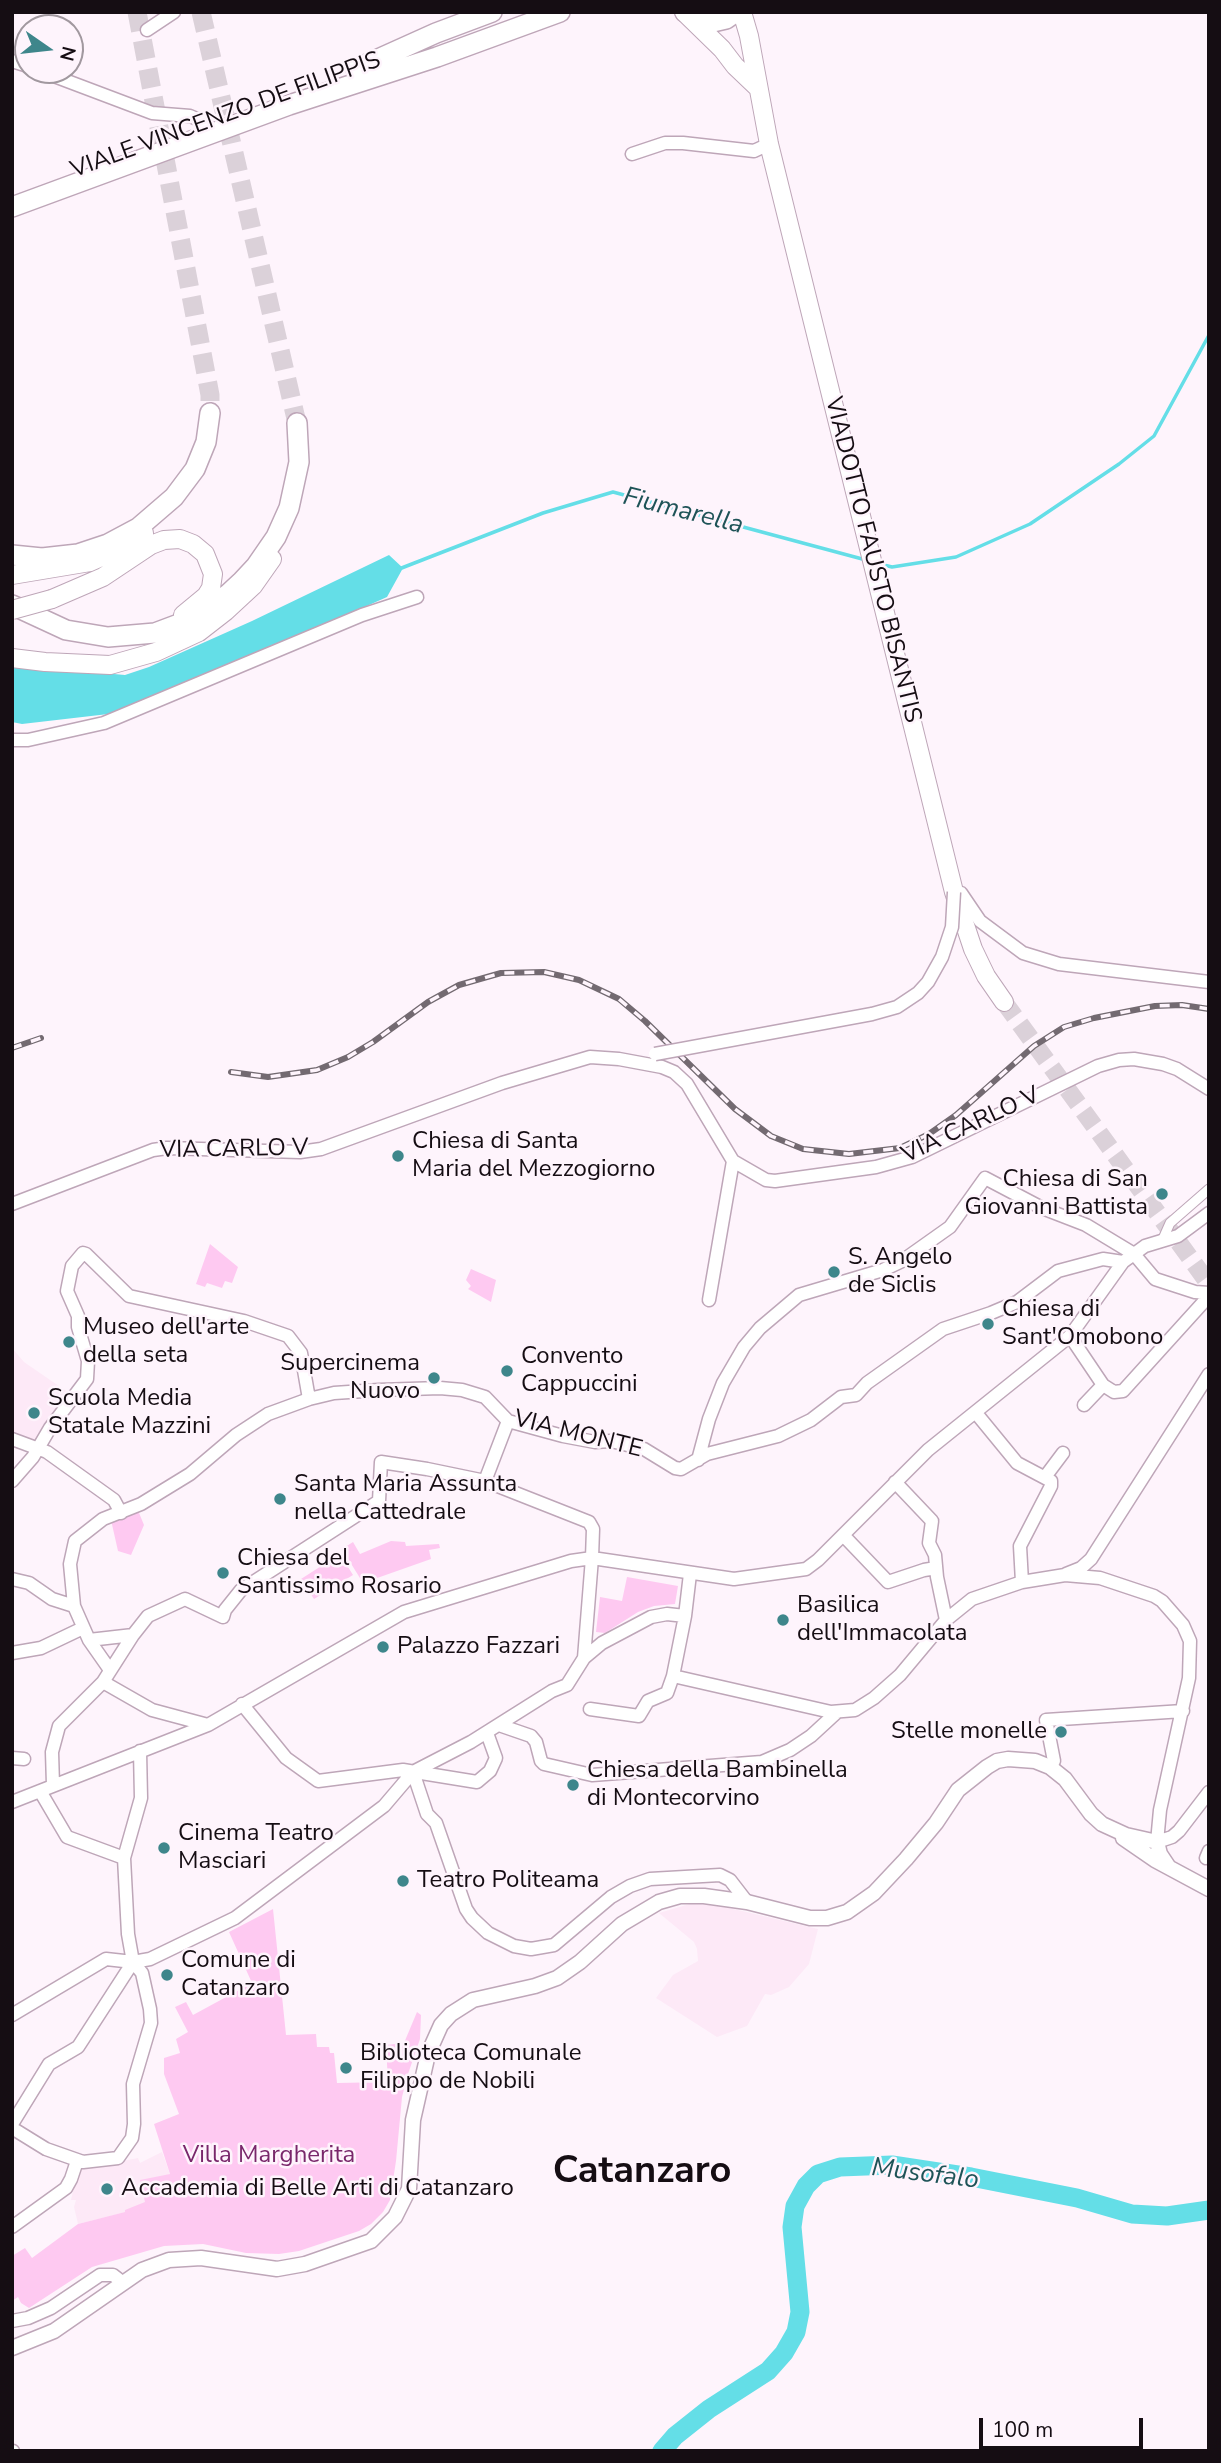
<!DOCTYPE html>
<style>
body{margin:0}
#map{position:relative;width:1221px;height:2463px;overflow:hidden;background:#fef4fc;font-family:"Nunito Sans",sans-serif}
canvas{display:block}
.frame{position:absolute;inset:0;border:14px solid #150d13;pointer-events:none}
.north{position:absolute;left:14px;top:14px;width:70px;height:70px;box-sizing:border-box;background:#fef4fc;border:2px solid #a1989f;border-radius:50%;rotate:104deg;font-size:19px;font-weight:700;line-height:28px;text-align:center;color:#150d13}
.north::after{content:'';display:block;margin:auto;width:24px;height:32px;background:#3e868b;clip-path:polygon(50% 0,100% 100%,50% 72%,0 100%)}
.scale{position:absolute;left:979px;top:2418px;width:164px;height:32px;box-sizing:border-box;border:4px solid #150d13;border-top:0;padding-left:9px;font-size:21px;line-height:24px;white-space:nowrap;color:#150d13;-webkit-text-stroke:5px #fef4fc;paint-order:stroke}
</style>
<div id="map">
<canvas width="1221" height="2463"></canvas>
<div class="frame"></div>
<div class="north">N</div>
<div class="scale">100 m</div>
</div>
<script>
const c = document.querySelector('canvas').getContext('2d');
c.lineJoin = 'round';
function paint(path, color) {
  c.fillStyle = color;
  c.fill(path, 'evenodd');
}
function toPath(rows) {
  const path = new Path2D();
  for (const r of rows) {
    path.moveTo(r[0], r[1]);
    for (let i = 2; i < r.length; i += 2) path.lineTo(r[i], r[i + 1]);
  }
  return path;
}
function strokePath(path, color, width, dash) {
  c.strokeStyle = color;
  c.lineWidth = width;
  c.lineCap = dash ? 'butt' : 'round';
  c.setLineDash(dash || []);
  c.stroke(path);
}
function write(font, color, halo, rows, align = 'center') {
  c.font = font + ' "Nunito Sans",sans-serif';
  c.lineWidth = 5;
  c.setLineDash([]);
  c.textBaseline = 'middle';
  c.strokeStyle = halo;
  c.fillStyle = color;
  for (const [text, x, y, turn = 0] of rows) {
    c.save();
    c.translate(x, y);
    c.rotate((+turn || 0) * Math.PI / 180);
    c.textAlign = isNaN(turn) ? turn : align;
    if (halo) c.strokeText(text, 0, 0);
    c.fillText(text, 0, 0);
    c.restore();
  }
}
paint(toPath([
 [12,1348,24,1362,69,1393,34,1443,12,1434],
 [700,1901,818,1929,809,1964,789,1987,771,1995,765,1994,747,2026,717,2037,656,1998,673,1975,698,1961,697,1949,694,1942,659,1913],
 [162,2152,170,2174,144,2190,146,2202,126,2210,126,2212,78,2224,74,2207,76,2200,71,2200,78,2170,138,2158,140,2163]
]), '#fde9f7');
paint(toPath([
 [210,1244,238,1267,232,1283,225,1281,222,1288,207,1283,205,1287,196,1284],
 [471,1269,496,1280,491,1302,468,1289,471,1286,466,1280],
 [137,1508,144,1525,131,1555,118,1551,111,1520],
 [391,1541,405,1542,406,1546,439,1544,440,1548,429,1550,431,1559,363,1583,342,1549,353,1542,360,1554],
 [340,1554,353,1575,314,1599,301,1579],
 [627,1577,678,1586,675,1604,654,1606,638,1612,605,1633,596,1632,600,1597,622,1601],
 [273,1909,286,2035,316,2034,317,2047,329,2047,330,2053,334,2053,337,2083,388,2082,386,2045,404,2043,417,2012,421,2015,420,2039,408,2074,402,2097,396,2161,390,2200,383,2212,371,2224,359,2231,299,2251,279,2254,246,2253,203,2244,164,2246,92,2267,29,2308,21,2303,18,2297,12,2301,12,2256,25,2248,32,2258,78,2224,125,2212,125,2210,145,2202,140,2180,170,2174,154,2124,179,2114,164,2074,164,2058,180,2053,176,2039,188,2032,175,2007,186,2002,193,2015,252,1983,229,1932]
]), '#fec9f1');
paint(toPath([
 [389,555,403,568,387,597,194,683,117,713,22,724,12,722,12,665,125,675,149,667,252,621]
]), '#64dee7');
strokePath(toPath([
 [880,564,892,567,956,557,1030,524,1119,464,1154,436,1209,335],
 [399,569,543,513,613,492,866,560]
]), '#64dee7', 3.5);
strokePath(toPath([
 [662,2451,675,2436,709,2409,768,2371,784,2353,796,2332,800,2312,792,2227,795,2206,806,2186,818,2174,840,2167,892,2165,971,2177,1077,2198,1132,2214,1167,2216,1209,2210]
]), '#64dee7', 19);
strokePath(toPath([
 [1004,1002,1209,1284]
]), '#dbd1d9', 18, [18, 9]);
strokePath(toPath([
 [137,12,210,395,210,413],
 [201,12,297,423]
]), '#dbd1d9', 19, [19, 10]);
const pedestrian = toPath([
 [1162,1241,1170,1223,1209,1189]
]);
const minor = toPath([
 [147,30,174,12],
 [12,61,28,66],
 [38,70,152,113,190,116,206,123],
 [632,154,665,143,683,143,754,151,769,144],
 [12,740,28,740,104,723,362,615,417,597],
 [961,893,980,921,1023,953,1059,964,1209,982],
 [12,1204,153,1150,167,1148,300,1152,321,1149,502,1083,590,1057,619,1059,662,1067,674,1072,687,1084,733,1161,766,1180,775,1181,876,1167,912,1157,1098,1066,1119,1060,1134,1059,1163,1064,1177,1069,1209,1089],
 [709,1300,733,1161],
 [1070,1336,1103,1385,1114,1392,1123,1391,1209,1296],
 [1084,1405,1103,1385],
 [976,1413,1017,1463,1051,1481,1051,1486,1020,1546,1022,1582],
 [12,1439,47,1452,114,1500,121,1513],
 [698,1460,709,1419,723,1383,744,1347,760,1328,799,1295,883,1270,902,1261,950,1227,985,1178,1042,1208,1086,1225,1134,1254,1155,1279,1195,1292,1209,1293],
 [1045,1477,1063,1453],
 [12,1481,33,1457,50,1428,87,1379,88,1361,78,1327,78,1316,67,1291,72,1266,83,1253,86,1254,129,1296,244,1321,288,1336,301,1353,309,1399],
 [485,1481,508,1421],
 [895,1482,932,1521,929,1543,935,1555,937,1577,946,1620],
 [843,1535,888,1582,924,1570,936,1568],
 [1066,1574,1081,1568,1091,1559,1209,1374],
 [12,1579,29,1583,52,1599,74,1606],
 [89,1640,133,1635],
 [12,1653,41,1648,83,1628],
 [110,1670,89,1640,74,1606,70,1564,75,1541,103,1519,141,1504,190,1474,236,1435,268,1414,309,1399,334,1393,379,1390,440,1388,462,1390,485,1397,508,1421,563,1436,595,1442,611,1441,644,1449,675,1468,681,1469,707,1454,778,1436,811,1420,841,1397,856,1395,867,1383,943,1329,991,1313,1017,1302,1058,1271,1103,1259,1123,1262],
 [673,1676,831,1712,855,1710,874,1698,900,1675,946,1620,972,1599,1022,1582,1065,1575,1100,1578,1154,1596,1162,1601,1183,1625,1190,1641,1189,1678,1160,1810,1157,1842,1172,1837,1179,1831,1209,1792],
 [103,1682,152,1710,208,1725],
 [242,1704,286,1758,318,1781,403,1770,477,1782,490,1771,496,1758,487,1733],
 [590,1709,639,1716,648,1701,667,1693,673,1676,685,1616,690,1574],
 [499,1725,531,1736,536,1742,541,1761,544,1764,592,1775,762,1762,790,1750,811,1736,836,1713],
 [12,1758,24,1759],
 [1050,1767,1054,1761,1046,1720,1183,1711],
 [413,1772,427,1814,436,1823,466,1909,472,1918,488,1933,514,1946,531,1949,554,1945,611,1897,630,1886,650,1879,720,1875,730,1880,747,1902],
 [53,1785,52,1752,59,1726,103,1682,133,1635,148,1616,185,1599,223,1617,225,1610,241,1590,379,1501,381,1462,427,1469,485,1481,589,1522,593,1529,592,1558,584,1658],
 [40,1791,67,1837,124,1858],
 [12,1802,208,1725,404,1612,571,1561,592,1558,734,1579,806,1569,818,1560,928,1450,1070,1336,1123,1262,1145,1246,1178,1236,1209,1213],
 [1206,1858,1209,1851],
 [12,2015,106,1959,133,1962,150,1959,235,1918,384,1806,413,1772,471,1742,552,1691,567,1685,584,1658,602,1643,651,1617,667,1614,685,1616],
 [12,2124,49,2064,78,2047,133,1962],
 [12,2128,46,2149,83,2162,118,2158,132,2138,134,2124,133,2084,151,2023,150,2009,142,1973,133,1962,128,1934,124,1858,141,1798,140,1751],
 [12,2227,66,2188,71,2179,77,2161],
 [12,2321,28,2318,51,2308,100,2275,113,2275,122,2282],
 [12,2451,13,2451]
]);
const tertiary = toPath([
 [1123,1838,1155,1860,1209,1889],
 [12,2348,54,2331,142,2270,169,2260,201,2258,277,2269,305,2264,371,2241,395,2217,409,2189,413,2120,428,2054,441,2025,451,2014,473,2000,535,1986,557,1978,580,1962,622,1924,659,1902,680,1896,704,1896,747,1902,810,1918,827,1918,847,1912,874,1893,906,1859,936,1823,958,1790,987,1767,997,1761,1008,1759,1035,1761,1050,1767,1065,1779,1091,1814,1102,1824,1126,1835,1157,1842,1160,1854,1168,1866]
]);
const secondary = toPath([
 [684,12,722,49,735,66,757,87],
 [742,12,749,36,769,144,954,892,973,949,986,976,1004,1002],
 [12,575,90,562,124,547,144,533],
 [52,599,103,577,151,545,164,540,180,539,193,544,205,554,213,574,211,588,206,596,183,615],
 [12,658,45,662,110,665,156,652,199,632,226,611,253,586,272,559]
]);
const primary = toPath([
 [685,12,713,22,726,19,736,12],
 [356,69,436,33,492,12],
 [12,207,289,105,437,57,560,12]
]);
const trunk = toPath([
 [12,555,42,558,78,554,108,544,138,528,174,497,195,469,206,442,210,413],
 [12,605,66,630,108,637,155,633,195,618,228,594,242,581,256,566,276,537,289,508,299,462,297,423]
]);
strokePath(pedestrian, '#bea6b8', 11);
strokePath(minor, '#bea6b8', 15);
strokePath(tertiary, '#bea6b8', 17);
strokePath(secondary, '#bea6b8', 20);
strokePath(primary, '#bea6b8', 22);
strokePath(trunk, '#bea6b8', 22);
strokePath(pedestrian, '#fff', 9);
strokePath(minor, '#fff', 12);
strokePath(tertiary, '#fff', 14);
strokePath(secondary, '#fff', 18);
strokePath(primary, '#fff', 19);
strokePath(trunk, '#fff', 19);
const rail = toPath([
 [12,1048,41,1038],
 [231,1072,268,1077,317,1070,348,1057,373,1042,428,1002,459,985,501,973,544,972,579,980,619,999,645,1021,735,1109,771,1136,803,1149,849,1154,900,1148,929,1134,956,1115,1034,1046,1064,1027,1094,1018,1155,1006,1182,1005,1209,1009]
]);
strokePath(rail, '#736a71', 6);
strokePath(rail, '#fef4fc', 3.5, [10]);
const minorBridge = toPath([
 [655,1054,872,1014,897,1007,918,993,928,982,942,957,952,927,954,892]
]);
const secondaryBridge = toPath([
 [12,610,52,599]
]);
strokePath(minorBridge, '#bea6b8', 15, []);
strokePath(secondaryBridge, '#bea6b8', 20, []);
strokePath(minorBridge, '#fff', 12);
strokePath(secondaryBridge, '#fff', 18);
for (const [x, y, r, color] of [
 [398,1156,7,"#3e868b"],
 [1162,1194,7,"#3e868b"],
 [834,1272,7,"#3e868b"],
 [988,1324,7,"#3e868b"],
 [69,1342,7,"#3e868b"],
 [507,1371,7,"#3e868b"],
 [434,1378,7,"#3e868b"],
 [34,1413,7,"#3e868b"],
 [280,1499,7,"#3e868b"],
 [223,1573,7,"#3e868b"],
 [783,1620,7,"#3e868b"],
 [383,1647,7,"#3e868b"],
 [1061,1732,7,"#3e868b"],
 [573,1785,7,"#3e868b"],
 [164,1848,7,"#3e868b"],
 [403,1881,7,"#3e868b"],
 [167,1975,7,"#3e868b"],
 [346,2068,7,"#3e868b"],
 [107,2189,7,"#3e868b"]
]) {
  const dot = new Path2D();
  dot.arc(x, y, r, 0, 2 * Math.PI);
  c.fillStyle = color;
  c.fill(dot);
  strokePath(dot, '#fef4fc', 2.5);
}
write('24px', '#150d13', '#fef4fc', [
 ["VIALE VINCENZO DE FILIPPIS",226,116,-20],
 ["VIADOTTO FAUSTO BISANTIS",872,560,76],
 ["VIA CARLO V",971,1126,-25],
 ["VIA CARLO V",234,1150,-1],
 ["VIA MONTE",578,1435,14]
]);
write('24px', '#150d13', '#fef4fc', [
 ["Chiesa di Santa",412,1142],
 ["Maria del Mezzogiorno",412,1170],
 ["Chiesa di San",1148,1180,"right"],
 ["Giovanni Battista",1148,1208,"right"],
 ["S. Angelo",848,1258],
 ["de Siclis",848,1286],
 ["Chiesa di",1002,1310],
 ["Sant'Omobono",1002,1338],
 ["Museo dell'arte",83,1328],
 ["della seta",83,1356],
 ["Convento",521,1357],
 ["Cappuccini",521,1385],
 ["Supercinema",420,1364,"right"],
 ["Nuovo",420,1392,"right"],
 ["Scuola Media",48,1399],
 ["Statale Mazzini",48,1427],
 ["Santa Maria Assunta",294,1485],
 ["nella Cattedrale",294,1513],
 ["Chiesa del",237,1559],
 ["Santissimo Rosario",237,1587],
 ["Basilica",797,1606],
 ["dell'Immacolata",797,1634],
 ["Palazzo Fazzari",397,1647],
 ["Stelle monelle",1047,1732,"right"],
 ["Chiesa della Bambinella",587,1771],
 ["di Montecorvino",587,1799],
 ["Cinema Teatro",178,1834],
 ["Masciari",178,1862],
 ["Teatro Politeama",417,1881],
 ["Comune di",181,1961],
 ["Catanzaro",181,1989],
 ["Biblioteca Comunale",360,2054],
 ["Filippo de Nobili",360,2082],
 ["Accademia di Belle Arti di Catanzaro",121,2189]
], 'left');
write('24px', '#79276b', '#fef4fc', [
 ["Villa Margherita",269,2156]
]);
write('italic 26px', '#1e5357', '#fef4fc', [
 ["Fiumarella",683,512,14],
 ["Musofalo",925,2175,7]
]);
write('bold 38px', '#150d13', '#fef4fc', [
 ["Catanzaro",642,2173]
]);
</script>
